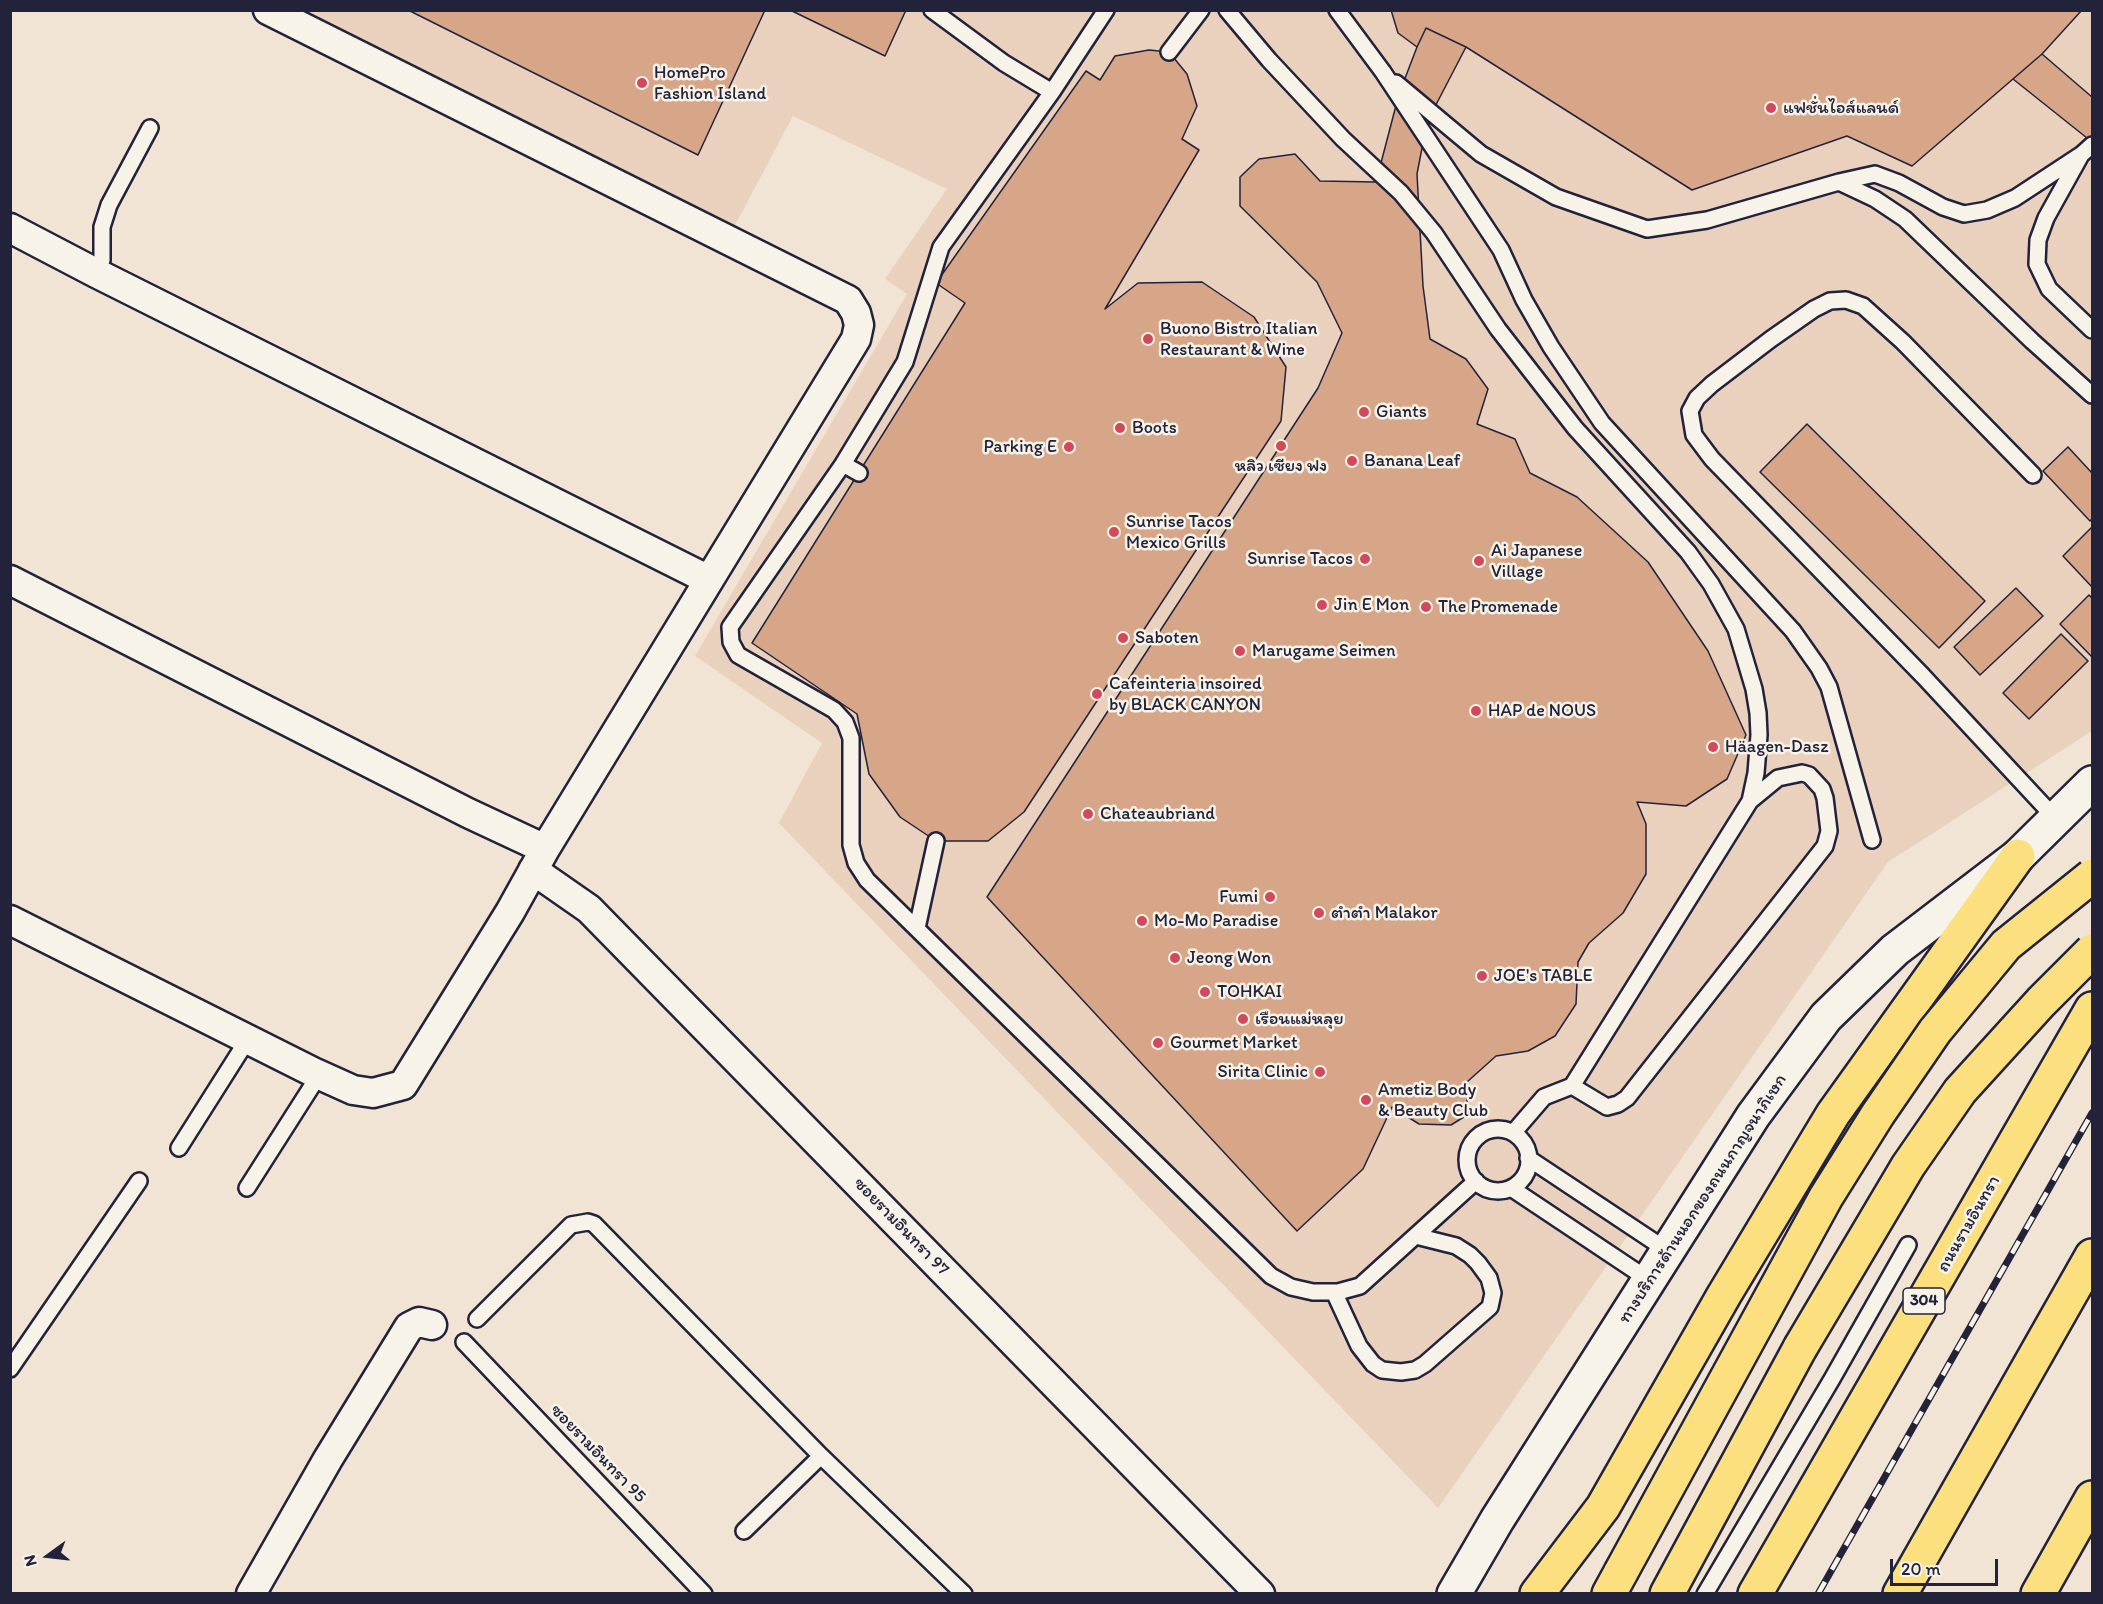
<!DOCTYPE html>
<meta charset="utf-8">
<style>
body{margin:0}
#map{position:relative;width:2103px;height:1604px;overflow:hidden;background:#f1e4d5;font-family:Itim,sans-serif}
canvas{display:block}
.frame{position:absolute;inset:0;border:12px solid #22223b;pointer-events:none}
.north{position:absolute;left:18px;top:1526px;width:60px;height:60px;-webkit-text-stroke:4px #f7f3e8;paint-order:stroke;rotate:255deg;font-size:16px;font-weight:700;line-height:24px;text-align:center;color:#22223b}
.north::after{content:'';display:block;margin:auto;width:21px;height:27px;background:#22223b;clip-path:polygon(50% 0,100% 100%,50% 72%,0 100%)}
.scale{position:absolute;left:1890px;top:1559px;width:108px;height:27px;box-sizing:border-box;border:3px solid #22223b;border-top:0;padding-left:8px;font-size:18px;line-height:21px;white-space:nowrap;color:#22223b;-webkit-text-stroke:4px #f7f3e8;paint-order:stroke}
</style>
<div id="map">
<canvas width="2103" height="1604"></canvas>
<div class="frame"></div>
<div class="north">N</div>
<div class="scale">20 m</div>
</div>
<script>
const c = document.querySelector('canvas').getContext('2d');
c.lineJoin = 'round';
function paint(path, color) {
  c.fillStyle = color;
  c.fill(path, 'evenodd');
}
function toPath(rows) {
  const path = new Path2D();
  for (const r of rows) {
    if (r.length === 3) {
      path.moveTo(r[0] + r[2], r[1]);
      path.arc(r[0], r[1], r[2], 0, 2 * Math.PI);
      continue;
    }
    path.moveTo(r[0], r[1]);
    for (let i = 2; i < r.length; i += 2) path.lineTo(r[i], r[i + 1]);
  }
  return path;
}
function strokePath(path, color, width, dash) {
  c.strokeStyle = color;
  c.lineWidth = width;
  c.lineCap = dash ? 'butt' : 'round';
  c.setLineDash(dash || []);
  c.stroke(path);
}
function write(font, color, halo, rows, align = 'center') {
  c.font = font + ' Itim,"Playpen Sans Thai",sans-serif';
  c.lineWidth = 5;
  c.setLineDash([]);
  c.textBaseline = 'middle';
  c.strokeStyle = halo;
  c.fillStyle = color;
  for (const [text, x, y, turn = 0] of rows) {
    c.save();
    c.translate(x, y);
    c.rotate((+turn || 0) * Math.PI / 180);
    c.textAlign = isNaN(turn) ? turn : align;
    if (halo) c.strokeText(text, 0, 0);
    c.fillText(text, 0, 0);
    c.restore();
  }
}
paint(toPath([
 [287,11,2092,11,2092,731,1888,862,1438,1508,779,823,822,743,695,656,907,294,885,279,947,189,793,116,732,231]
]), '#e9d1be');
const building = toPath([
 [408,10,765,10,698,155,408,10],
 [790,10,906,10,885,56,790,10],
 [1391,10,2082,10,2042,54,1912,166,1847,136,1692,190,1466,47,1426,28,1417,47,1398,33,1391,10],
 [1426,28,1466,47,1427,122,1417,174,1423,286,1430,339,1466,359,1488,389,1477,424,1515,439,1530,473,1577,497,1648,562,1708,651,1746,735,1727,779,1686,806,1637,802,1646,824,1646,874,1623,913,1589,943,1578,962,1576,1004,1555,1036,1528,1051,1496,1056,1467,1082,1467,1115,1451,1125,1419,1124,1392,1107,1363,1169,1297,1231,987,897,1318,388,1342,333,1317,282,1240,206,1240,177,1259,159,1295,154,1320,181,1376,182,1399,94,1417,47,1426,28],
 [1149,50,1169,52,1187,74,1197,106,1182,139,1199,150,1105,309,1138,283,1202,282,1254,317,1286,367,1281,421,1024,812,988,841,936,841,900,817,869,774,857,714,752,643,965,303,936,283,1086,71,1100,80,1115,56,1149,50],
 [2042,54,2092,97,2092,142,2013,79,2042,54],
 [1807,424,1985,601,1939,648,1760,472,1807,424],
 [2068,447,2092,473,2092,519,2090,521,2043,471,2068,447],
 [2092,527,2092,587,2063,556,2092,527],
 [2016,588,2043,616,1980,675,1954,647,2016,588],
 [2089,595,2092,598,2092,657,2060,624,2089,595],
 [2061,634,2088,661,2029,719,2003,693,2061,634]
]);
paint(building, '#d7a689');
strokePath(building, '#22223b', 1.5);
const service = toPath([
 [932,10,1004,63,1052,92],
 [1106,10,1052,92,941,247,905,362,843,464,730,627,731,642,738,655,834,710,845,722,851,738,851,845,856,863,867,880,1271,1276,1291,1287,1313,1292,1338,1292,1360,1286,1476,1181],
 [1227,10,1269,60,1343,139,1401,193,1434,233,1498,329,1575,428,1688,552,1711,584,1736,629,1754,689,1758,713,1759,735,1756,773,1750,801,1572,1086,1544,1097,1513,1133],
 [1337,10,1383,72,1501,250,1524,300,1551,347,1602,423,1793,631,1819,668,1829,687,1872,840],
 [1169,52,1201,10],
 [1396,83,1481,154,1556,197,1647,229,1707,220,1839,182,1875,199,1905,219,2032,341,2092,395],
 [2081,155,2046,218,2038,240,2037,264,2049,289,2092,330],
 [1839,182,1875,174,1899,183,1943,207,1964,214,1987,210,2015,198,2082,154,2092,145],
 [96,273,102,260,102,227,109,205,150,128],
 [843,464,859,473],
 [2033,475,1903,342,1863,306,1846,300,1830,301,1814,309,1771,339,1712,384,1697,398,1690,411,1694,435,1712,459,1923,676,2056,819],
 [917,928,936,841],
 [1572,1086,1607,1107,1618,1104,1627,1098,1825,846,1829,831,1825,798,1822,789,1809,775,1802,773,1778,778,1750,801],
 [1498,1160,31],
 [179,1148,248,1039],
 [1528,1158,1668,1251],
 [247,1188,319,1075],
 [1511,1188,1649,1280],
 [1334,1292,1359,1346,1373,1364,1382,1370,1401,1372,1415,1370,1425,1364,1490,1307,1493,1293,1489,1278,1478,1263,1470,1255,1456,1246,1416,1236],
 [477,1319,571,1225,588,1222,594,1224,821,1456,964,1594],
 [464,1342,704,1594],
 [10,1369,139,1181],
 [744,1531,821,1456],
 [1705,1594,1832,1379,1908,1245]
]);
const minor = toPath([
 [268,10,848,300,856,313,859,325,856,339,545,849],
 [10,228,96,273,709,580],
 [10,580,468,813,545,849,510,912,403,1085,373,1093,353,1090,313,1072,10,920],
 [533,870,589,909,1260,1594],
 [251,1594,328,1459,409,1327,419,1322,432,1325]
]);
const secondary = toPath([
 [1454,1594,1497,1520,1753,1116,1826,1017,1895,950,2018,856,2092,783]
]);
const primary = toPath([
 [1667,1594,1800,1348]
]);
const trunk = toPath([
 [1755,1594,2092,1009],
 [1900,1594,2092,1256],
 [2038,1594,2092,1498]
]);
const motorway = toPath([
 [1537,1594,1603,1507,1724,1295,1833,1114,2018,856],
 [1609,1594,1621,1572]
]);
strokePath(service, '#22223b', 20);
strokePath(minor, '#22223b', 33);
strokePath(secondary, '#22223b', 38);
strokePath(primary, '#22223b', 38);
strokePath(trunk, '#22223b', 38);
strokePath(motorway, '#22223b', 38);
strokePath(service, '#f7f3e8', 15);
strokePath(minor, '#f7f3e8', 28);
strokePath(secondary, '#f7f3e8', 33);
strokePath(primary, '#fce080', 33);
strokePath(trunk, '#fce080', 33);
strokePath(motorway, '#fce080', 33);
const rail = toPath([
 [1818,1594,2092,1113]
]);
strokePath(rail, '#22223b', 7);
strokePath(rail, '#f7f3e8', 4.5, [14]);
const primaryBridge = toPath([
 [1800,1348,1908,1166,1960,1091,2041,1002,2092,951]
]);
const motorwayBridge = toPath([
 [1621,1572,1826,1197,1878,1114,1935,1031,2006,945,2092,876]
]);
strokePath(primaryBridge, '#22223b', 38, []);
strokePath(motorwayBridge, '#22223b', 38, []);
strokePath(primaryBridge, '#fce080', 33);
strokePath(motorwayBridge, '#fce080', 33);
for (const [x, y, r, color] of [
 [642,83,6,"#d1495b"],
 [1771,108,6,"#d1495b"],
 [1148,339,6,"#d1495b"],
 [1364,412,6,"#d1495b"],
 [1120,428,6,"#d1495b"],
 [1281,446,6,"#d1495b"],
 [1069,447,6,"#d1495b"],
 [1352,461,6,"#d1495b"],
 [1114,532,6,"#d1495b"],
 [1365,559,6,"#d1495b"],
 [1479,561,6,"#d1495b"],
 [1322,605,6,"#d1495b"],
 [1426,607,6,"#d1495b"],
 [1123,638,6,"#d1495b"],
 [1240,651,6,"#d1495b"],
 [1097,694,6,"#d1495b"],
 [1476,711,6,"#d1495b"],
 [1713,747,6,"#d1495b"],
 [1088,814,6,"#d1495b"],
 [1270,897,6,"#d1495b"],
 [1319,913,6,"#d1495b"],
 [1142,921,6,"#d1495b"],
 [1175,958,6,"#d1495b"],
 [1482,976,6,"#d1495b"],
 [1205,992,6,"#d1495b"],
 [1243,1019,6,"#d1495b"],
 [1158,1043,6,"#d1495b"],
 [1320,1072,6,"#d1495b"],
 [1366,1100,6,"#d1495b"]
]) {
  const dot = new Path2D();
  dot.arc(x, y, r, 0, 2 * Math.PI);
  c.fillStyle = color;
  c.fill(dot);
  strokePath(dot, '#f7f3e8', 2);
}
for (const [x, y, w] of [
 [1924,1301,42]
]) {
  const box = new Path2D();
  box.roundRect(x - w / 2, y - 13, w, 26, 4.5);
  c.fillStyle = '#f7f3e8';
  c.fill(box);
  strokePath(box, '#22223b', 1.5);
}
write('bold 16px', '#22223b', null, [
 ["304",1924,1301]
]);
write('18px', '#22223b', '#f7f3e8', [
 ["HomePro",654,73],
 ["Fashion Island",654,94],
 ["แฟชั่นไอส์แลนด์",1783,108],
 ["Buono Bistro Italian",1160,329],
 ["Restaurant & Wine",1160,350],
 ["Giants",1376,412],
 ["Boots",1132,428],
 ["Parking E",1057,447,"right"],
 ["Banana Leaf",1364,461],
 ["หลิว เซียง ฟง",1281,466,"center"],
 ["Sunrise Tacos",1126,522],
 ["Mexico Grills",1126,543],
 ["Ai Japanese",1491,551],
 ["Village",1491,572],
 ["Sunrise Tacos",1353,559,"right"],
 ["Jin E Mon",1334,605],
 ["The Promenade",1438,607],
 ["Saboten",1135,638],
 ["Marugame Seimen",1252,651],
 ["Cafeinteria insoired",1109,684],
 ["by BLACK CANYON",1109,705],
 ["HAP de NOUS",1488,711],
 ["Häagen-Dasz",1725,747],
 ["Chateaubriand",1100,814],
 ["Fumi",1258,897,"right"],
 ["ตำตำ Malakor",1331,913],
 ["Mo-Mo Paradise",1154,921],
 ["Jeong Won",1187,958],
 ["JOE's TABLE",1494,976],
 ["TOHKAI",1217,992],
 ["เรือนแม่หลุย",1255,1019],
 ["Gourmet Market",1170,1043],
 ["Sirita Clinic",1308,1072,"right"],
 ["Ametiz Body",1378,1090],
 ["& Beauty Club",1378,1111]
], 'left');
write('18px', '#22223b', '#f7f3e8', [
 ["ทางบริการด้านนอกของถนนกาญจนาภิเษก",1703,1199,-57],
 ["ถนนรามอินทรา",1969,1224,-60],
 ["ซอยรามอินทรา 97",901,1227,46],
 ["ซอยรามอินทรา 95",598,1454,46]
]);
</script>
